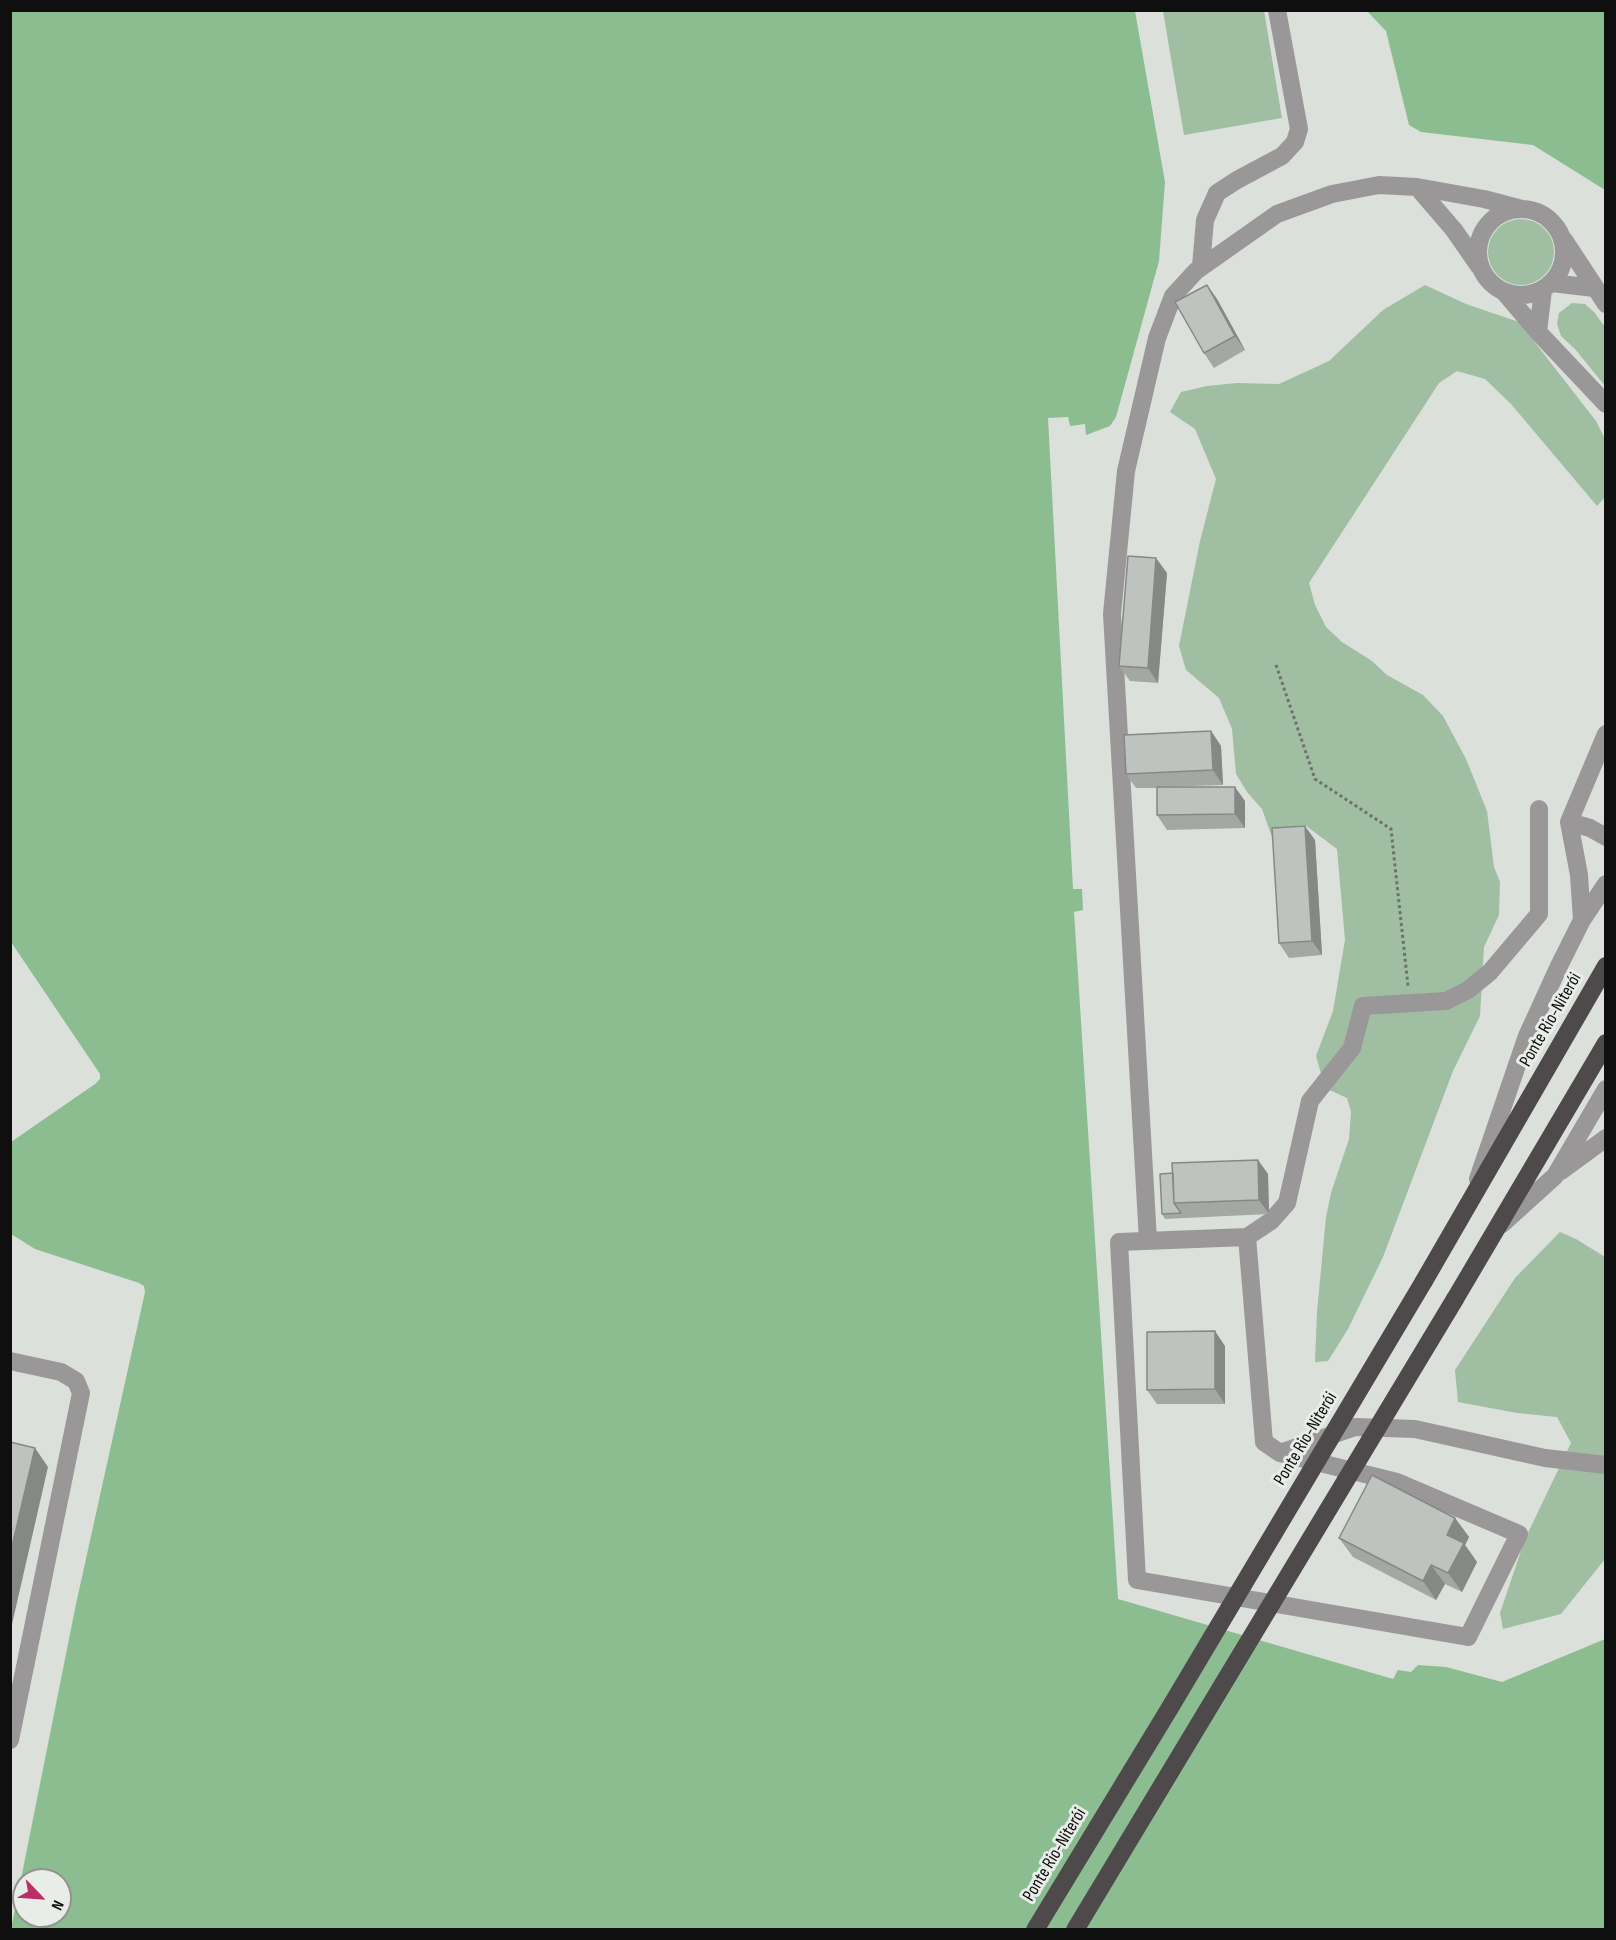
<!DOCTYPE html>
<meta charset="utf-8">
<style>
body{margin:0}
#map{position:relative;width:1616px;height:1940px;overflow:hidden;background:#dbe0db;font-family:"Sofia Sans Condensed",sans-serif}
canvas{display:block}
.frame{position:absolute;inset:0;border:12px solid #0e0f0e;pointer-events:none}
.north{position:absolute;left:12px;top:1868px;width:60px;height:60px;box-sizing:border-box;background:#e8ede8;border:2px solid #919491;border-radius:50%;rotate:115deg;font-size:16px;font-weight:700;line-height:24px;text-align:center;color:#0e0f0e}
.north::after{content:'';display:block;margin:auto;width:21px;height:27px;background:#ba2f68;clip-path:polygon(50% 0,100% 100%,50% 72%,0 100%)}
</style>
<div id="map">
<canvas width="1616" height="1940"></canvas>
<div class="frame"></div>
<div class="north">N</div>
</div>
<script>
const c = document.querySelector('canvas').getContext('2d');
c.lineJoin = 'round';
function paint(path, color) {
  c.fillStyle = color;
  c.fill(path, 'evenodd');
}
function toPath(rows) {
  const path = new Path2D();
  for (const r of rows) {
    if (r.length === 3) {
      path.moveTo(r[0] + r[2], r[1]);
      path.arc(r[0], r[1], r[2], 0, 2 * Math.PI);
      continue;
    }
    path.moveTo(r[0], r[1]);
    for (let i = 2; i < r.length; i += 2) path.lineTo(r[i], r[i + 1]);
  }
  return path;
}
function strokePath(path, color, width, dash) {
  c.strokeStyle = color;
  c.lineWidth = width;
  c.lineCap = dash ? 'butt' : 'round';
  c.setLineDash(dash || []);
  c.stroke(path);
}
function write(font, color, halo, rows, align = 'center') {
  c.font = font + ' "Sofia Sans Condensed",sans-serif';
  c.lineWidth = 6;
  c.setLineDash([]);
  c.textBaseline = 'middle';
  c.strokeStyle = halo;
  c.fillStyle = color;
  for (const [text, x, y, turn = 0] of rows) {
    c.save();
    c.translate(x, y);
    c.rotate((+turn || 0) * Math.PI / 180);
    c.textAlign = isNaN(turn) ? turn : align;
    if (halo) c.strokeText(text, 0, 0);
    c.fillText(text, 0, 0);
    c.restore();
  }
}
paint(toPath([
 [1163,11,1264,11,1282,118,1184,135],
 [1521,252,33],
 [1425,285,1466,304,1519,322,1596,421,1605,439,1605,497,1597,506,1511,404,1485,379,1457,371,1439,383,1309,583,1315,605,1326,627,1342,642,1372,661,1387,675,1423,695,1443,716,1466,759,1487,811,1494,867,1500,882,1499,915,1484,947,1480,1016,1453,1071,1383,1257,1348,1329,1328,1361,1315,1362,1317,1312,1326,1217,1331,1193,1349,1139,1351,1112,1347,1098,1325,1088,1316,1056,1333,1011,1345,940,1337,849,1305,825,1286,827,1272,837,1262,809,1247,792,1236,774,1232,729,1219,698,1186,670,1179,646,1200,541,1216,479,1195,429,1170,412,1181,392,1207,386,1237,383,1279,384,1329,361,1383,310],
 [1572,303,1585,304,1594,312,1605,327,1605,386,1575,349,1561,336,1557,324,1559,313],
 [1560,1232,1576,1239,1605,1257,1605,1559,1561,1614,1503,1629,1500,1613,1525,1539,1571,1443,1557,1417,1517,1413,1458,1402,1455,1370,1515,1278]
]), '#9fbea2');
paint(toPath([
 [11,11,1135,11,1165,182,1159,261,1116,417,1110,426,1086,435,1085,424,1070,426,1068,417,1048,418,1073,889,1082,889,1083,910,1074,912,1118,1599,1393,1679,1398,1670,1411,1672,1418,1665,1446,1667,1502,1682,1605,1639,1605,1929,11,1929,76,1604,145,1292,144,1286,139,1283,35,1249,11,1234,11,1142,95,1084,100,1079,100,1074,11,942],
 [24,1880,60,1880,60,1916,24,1916],
 [1367,11,1605,11,1605,190,1533,145,1421,132,1409,125,1386,31]
]), '#8cbd91');
strokePath(toPath([
 [1276,665,1315,779,1391,829,1408,986]
]), '#6e716e', 3, [3, 3]);
strokePath(toPath([
 [1417,187,1454,230,1479,266],
 [1521,252,43],
 [1564,240,1606,304],
 [1201,266,1205,220,1217,193,1237,180,1282,156,1295,142,1299,129,1277,10],
 [1552,283,1594,288],
 [1504,292,1538,332,1606,404],
 [1538,332,1543,290],
 [1569,822,1590,828,1606,837],
 [1582,920,1579,875,1569,822,1606,734],
 [1561,1171,1606,1138],
 [1478,1179,1527,1036,1559,966,1582,920,1606,884],
 [1502,1224,1555,1176,1606,1089],
 [1247,1237,1119,1242,1137,1580,1468,1637,1519,1534,1397,1482,1280,1453,1264,1442,1247,1237,1271,1221,1287,1203,1310,1101,1352,1048,1363,1006,1446,1001,1468,990,1490,972,1539,914,1539,809],
 [1148,1240,1112,614,1126,471,1157,338,1173,296,1196,271,1277,214,1332,194,1379,185,1417,187,1484,199,1522,209],
 [10,1361,61,1372,76,1381,81,1393,10,1740],
 [1280,1453,1355,1427,1415,1429,1545,1458,1606,1465]
]), '#9a9798', 18);
strokePath(toPath([
 [1424,1281,1606,966],
 [1455,1299,1606,1043]
]), '#4e494a', 18);
strokePath(toPath([
 [1035,1930,1171,1706,1424,1281],
 [1075,1930,1455,1299]
]), '#4e494a', 18);
paint(toPath([
 [1207,285,1217,299,1245,350,1214,368,1204,353],
 [1167,573,1158,683,1130,681,1119,666],
 [1211,731,1221,746,1223,785,1161,787,1245,801,1245,828,1167,830,1157,815,1157,788,1136,788,1126,774],
 [1315,840,1322,955,1289,958,1279,943],
 [1258,1160,1268,1174,1269,1214,1165,1219,1162,1214,1173,1173],
 [1225,1346,1225,1404,1157,1404,1147,1390],
 [1455,1518,1469,1537,1465,1545,1477,1562,1462,1592,1445,1584,1436,1600,1353,1557,1339,1538]
]), '#a4a8a4');
paint(toPath([
 [1207,285,1217,299,1245,350,1235,336],
 [1156,558,1167,573,1158,683,1148,668],
 [1211,731,1221,746,1223,785,1213,770],
 [1235,787,1245,801,1245,828,1235,814],
 [1305,826,1315,840,1322,955,1312,941],
 [1258,1160,1268,1174,1269,1214,1259,1200],
 [1215,1331,1225,1346,1225,1404,1215,1389],
 [35,1448,48,1467,10,1633,10,1555],
 [1455,1518,1469,1537,1465,1545,1477,1562,1462,1592,1448,1573,1447,1535],
 [1431,1565,1445,1584,1436,1600,1423,1581]
]), '#868886');
const building = toPath([
 [1207,285,1235,336,1204,353,1175,302,1207,285],
 [1128,556,1156,558,1148,668,1119,666,1128,556],
 [1211,731,1213,770,1126,774,1124,735,1211,731],
 [1157,787,1235,787,1235,814,1157,815,1157,787],
 [1305,826,1312,941,1279,943,1272,828,1305,826],
 [1258,1160,1259,1200,1174,1203,1172,1163,1258,1160],
 [1173,1173,1174,1203,1181,1213,1162,1214,1160,1174,1173,1173],
 [1215,1331,1215,1389,1147,1390,1147,1332,1215,1331],
 [10,1442,35,1448,10,1555,10,1442],
 [1372,1475,1455,1518,1447,1535,1464,1543,1448,1573,1431,1565,1423,1581,1339,1538,1372,1475]
]);
paint(building, '#bfc3bf');
strokePath(building, '#868886', 1.5);
write('18px', '#0e0f0e', '#e8ede8', [
 ["Ponte Rio-Niterói",1551,1020,-60],
 ["Ponte Rio-Niterói",1306,1439,-59],
 ["Ponte Rio-Niterói",1055,1855,-59]
]);
</script>
